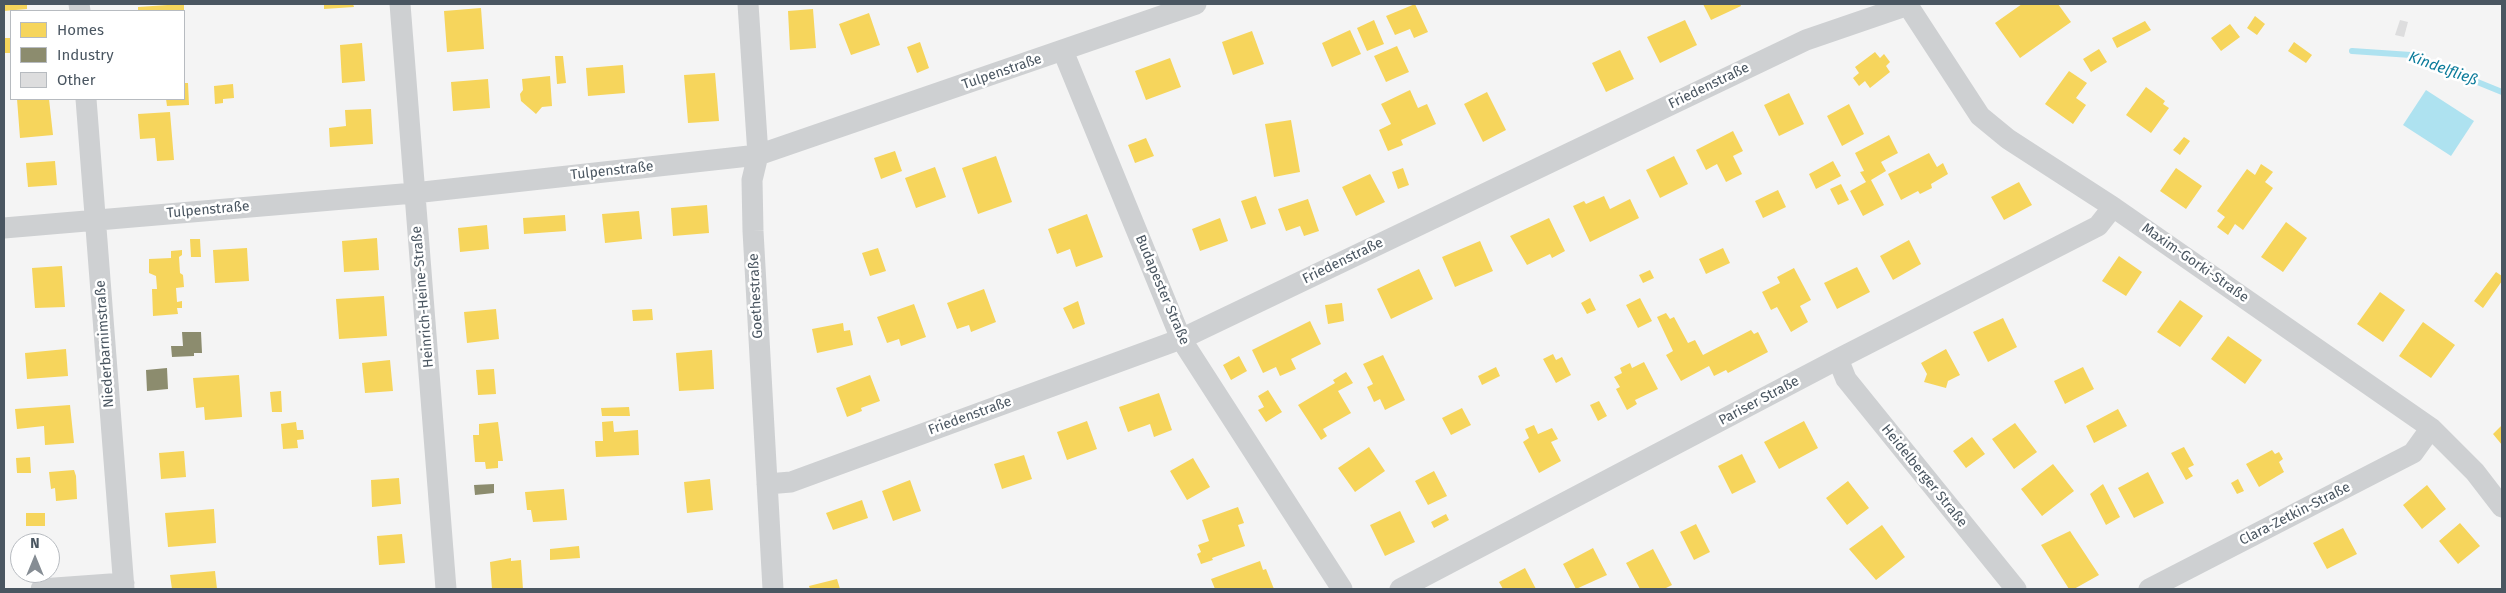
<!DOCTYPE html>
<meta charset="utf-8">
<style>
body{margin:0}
#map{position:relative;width:2506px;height:593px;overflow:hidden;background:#f4f4f4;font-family:"Fira Sans",sans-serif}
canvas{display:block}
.frame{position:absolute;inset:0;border:5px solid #4a5661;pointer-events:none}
.legend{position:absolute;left:10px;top:10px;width:175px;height:90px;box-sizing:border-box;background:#fff;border:1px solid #b7bbc0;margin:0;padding:6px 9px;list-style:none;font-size:15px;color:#4a5661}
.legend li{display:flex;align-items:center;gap:10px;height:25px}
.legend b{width:25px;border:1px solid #b7bbc0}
.north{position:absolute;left:10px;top:533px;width:50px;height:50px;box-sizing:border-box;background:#fff;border:1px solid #b7bbc0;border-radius:50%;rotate:0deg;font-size:14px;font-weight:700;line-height:20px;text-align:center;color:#4a5661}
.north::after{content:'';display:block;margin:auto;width:18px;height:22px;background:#868d94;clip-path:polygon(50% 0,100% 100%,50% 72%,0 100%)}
</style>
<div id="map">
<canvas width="2506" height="593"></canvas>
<div class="frame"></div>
<ul class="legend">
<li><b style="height:14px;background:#f6d55c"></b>Homes</li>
<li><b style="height:14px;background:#8c8c6e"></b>Industry</li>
<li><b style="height:14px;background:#ddddde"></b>Other</li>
</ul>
<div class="north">N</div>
</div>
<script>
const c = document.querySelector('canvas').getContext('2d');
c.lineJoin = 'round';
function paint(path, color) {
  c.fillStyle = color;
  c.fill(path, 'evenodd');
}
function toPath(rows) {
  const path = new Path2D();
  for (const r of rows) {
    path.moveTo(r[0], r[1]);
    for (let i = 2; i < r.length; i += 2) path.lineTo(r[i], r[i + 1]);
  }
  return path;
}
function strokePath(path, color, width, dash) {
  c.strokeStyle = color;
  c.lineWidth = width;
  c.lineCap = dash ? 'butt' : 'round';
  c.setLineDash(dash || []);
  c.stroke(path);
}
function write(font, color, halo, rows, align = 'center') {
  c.font = font + ' "Fira Sans",sans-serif';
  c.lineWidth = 5;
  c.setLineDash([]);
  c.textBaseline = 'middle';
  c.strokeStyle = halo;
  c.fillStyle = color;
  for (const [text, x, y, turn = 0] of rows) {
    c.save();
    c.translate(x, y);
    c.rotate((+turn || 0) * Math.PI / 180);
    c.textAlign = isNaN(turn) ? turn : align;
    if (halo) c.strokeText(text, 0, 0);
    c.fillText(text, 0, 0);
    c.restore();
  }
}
paint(toPath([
 [2426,90,2474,121,2451,156,2403,125]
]), '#aee2f0');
paint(toPath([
 [4,4,27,4,27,9,4,11],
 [182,4,184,4,184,11,138,11,138,7],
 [324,4,353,4,354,7,324,9],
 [1415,4,1428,32,1414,38,1410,29,1395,35,1386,16],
 [1703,4,1740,4,1741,6,1711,20],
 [2022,4,2058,4,2071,22,2020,58,1995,23],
 [481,8,484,49,447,52,444,11],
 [813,9,816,48,790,50,788,11],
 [869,13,880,45,851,55,839,24],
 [2255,16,2265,24,2257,35,2247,28],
 [1374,20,1384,44,1367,51,1357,28],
 [1685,20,1697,45,1660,63,1647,37],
 [2145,21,2151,30,2117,48,2112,38],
 [2230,24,2240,37,2221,51,2211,38],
 [1350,30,1361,54,1332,67,1322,43],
 [1252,31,1264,64,1233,75,1222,42],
 [4,38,11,38,11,53,4,53],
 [920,42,929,68,917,73,907,47],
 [2294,42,2312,55,2306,63,2288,51],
 [362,43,365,81,342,83,340,45],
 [1397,46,1409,72,1386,82,1374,56],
 [2099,49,2107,62,2091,72,2083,59],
 [1620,50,1634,79,1606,92,1592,63],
 [1875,52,1880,58,1884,54,1890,62,1886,66,1890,72,1870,88,1865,81,1859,86,1853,78,1859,73,1855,67],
 [555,56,563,56,566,83,557,84],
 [1170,58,1181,87,1146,100,1135,71],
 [623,65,625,93,588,96,586,68],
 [2069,71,2087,83,2076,98,2086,105,2073,124,2045,104],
 [715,73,719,121,688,123,684,75],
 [550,76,552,106,542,107,536,114,521,101,520,94,523,90,522,79],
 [488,79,490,108,453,111,451,82],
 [184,83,188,83,189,105,167,106,166,99,184,99],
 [233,84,234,98,223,99,223,103,215,104,214,86],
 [2146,87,2165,101,2163,104,2169,108,2151,133,2126,115],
 [1410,90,1418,108,1427,104,1436,124,1401,140,1403,145,1388,151,1379,130,1391,124,1381,104],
 [1487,92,1506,130,1483,142,1464,104],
 [1789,93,1804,124,1779,136,1764,105],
 [17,99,49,99,53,135,20,138],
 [1849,104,1864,134,1842,146,1827,116],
 [371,109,373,144,330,147,329,128,346,126,345,110],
 [170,112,174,160,157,161,155,138,140,139,138,114],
 [1291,120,1300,172,1274,177,1265,124],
 [1733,131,1743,151,1733,156,1742,174,1726,182,1717,164,1706,170,1696,150],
 [1889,135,1898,153,1881,162,1886,171,1871,180,1884,205,1863,216,1850,191,1866,182,1860,172,1864,171,1855,153],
 [2184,137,2190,141,2180,155,2173,150],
 [1146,138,1154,156,1135,163,1128,145],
 [895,151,902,171,881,179,874,158],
 [1929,153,1937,167,1943,163,1948,174,1931,184,1932,188,1920,194,1918,191,1901,200,1888,174],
 [996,156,1012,202,978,214,962,168],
 [1674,156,1688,184,1660,198,1646,170],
 [55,161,57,185,28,187,26,163],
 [1833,161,1841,176,1816,189,1809,174],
 [2261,164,2273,172,2265,182,2273,188,2243,230,2235,224,2228,235,2217,227,2225,217,2217,211,2247,169,2255,175],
 [935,167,946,197,916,208,905,178],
 [1403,168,1409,185,1398,189,1392,172],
 [2176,168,2202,186,2186,209,2160,191],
 [1370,174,1385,202,1356,216,1342,187],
 [2019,182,2032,205,2004,220,1991,197],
 [1841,184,1849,200,1838,205,1830,189],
 [1778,190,1786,207,1763,218,1755,201],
 [1256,196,1266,224,1251,229,1241,201],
 [1604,196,1610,209,1630,199,1639,218,1590,242,1573,206,1584,201,1586,204],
 [1308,199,1319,231,1304,236,1300,226,1286,231,1278,209],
 [707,205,709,233,673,236,671,208],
 [639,211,642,239,605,243,602,214],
 [1087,214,1103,257,1076,267,1070,249,1057,254,1048,229],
 [565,215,566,231,524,234,523,218],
 [1220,218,1228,241,1200,251,1192,229],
 [1549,218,1565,251,1552,258,1550,254,1527,265,1510,236],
 [2286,222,2307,238,2283,272,2261,257],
 [487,225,489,249,460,252,458,228],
 [377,238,379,270,344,272,342,241],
 [190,239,200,239,201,257,191,257],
 [1909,240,1921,264,1893,280,1880,256],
 [1480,241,1493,271,1455,287,1442,257],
 [247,248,249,281,215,283,213,250],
 [878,248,886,271,870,276,862,253],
 [1723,248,1730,263,1706,274,1699,259],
 [182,250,182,255,179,257,180,273,183,275,184,287,176,288,177,302,182,301,182,308,177,308,178,314,153,316,152,289,157,289,156,276,149,273,149,259,171,258,171,251],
 [2119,256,2142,272,2126,296,2102,281],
 [62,266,65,307,35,308,32,268],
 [1857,267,1870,292,1837,309,1824,283],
 [1794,268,1811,300,1800,306,1808,322,1791,332,1777,307,1771,310,1762,292,1780,283,1777,277],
 [1419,269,1433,299,1391,319,1377,289],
 [1650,270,1654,278,1643,283,1639,275],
 [2496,272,2502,276,2502,281,2483,308,2474,301],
 [984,289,996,322,971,332,969,325,957,329,947,303],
 [2380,292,2405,310,2383,342,2357,324],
 [384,296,387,336,339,339,336,299],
 [1590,298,1596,310,1587,314,1581,303],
 [1640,298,1652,321,1638,328,1626,305],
 [2180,300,2203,316,2180,347,2157,332],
 [1078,301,1085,324,1073,329,1063,308],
 [1342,303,1344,321,1328,324,1325,305],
 [914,304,926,337,901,346,899,339,887,343,877,317],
 [496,309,499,339,467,343,464,312],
 [652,309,653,320,633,321,632,310],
 [1666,313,1670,319,1674,317,1688,343,1695,340,1703,355,1751,330,1754,334,1758,332,1768,352,1728,373,1726,370,1714,376,1709,366,1681,381,1666,355,1673,351,1657,317],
 [2003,318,2017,347,1988,362,1973,332],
 [1310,321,1321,344,1291,359,1296,369,1280,376,1276,367,1263,373,1252,350],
 [2423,322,2455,345,2431,378,2399,356],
 [843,323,844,331,850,330,853,345,817,353,812,329],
 [2228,336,2262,360,2245,384,2211,359],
 [66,349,68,376,27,379,25,353],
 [1946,349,1960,375,1948,381,1946,388,1924,382,1927,374,1921,363],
 [712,350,714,389,679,391,676,353],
 [1553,354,1556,360,1562,357,1571,375,1556,383,1543,359],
 [1383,355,1405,400,1385,410,1380,399,1374,402,1367,387,1373,384,1363,364],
 [1239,356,1247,371,1231,380,1223,365],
 [390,360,393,391,365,393,362,363],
 [1644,362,1658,389,1635,400,1637,404,1627,410,1616,389,1620,387,1614,377,1622,373,1620,368,1630,363,1632,368],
 [1496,367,1500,376,1482,385,1478,376],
 [2083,367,2094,389,2065,404,2054,381],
 [494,369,496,394,478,395,476,370],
 [1346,372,1353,383,1338,391,1351,413,1323,429,1327,436,1321,440,1298,405,1335,383,1333,380],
 [239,375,242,417,205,420,204,407,196,408,193,378],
 [870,375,880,401,861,408,862,411,847,417,836,388],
 [1268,390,1282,412,1266,422,1258,410,1264,407,1258,396],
 [281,391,282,412,272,412,270,392],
 [1159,393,1172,430,1154,437,1150,424,1128,432,1119,407],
 [1599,401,1607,416,1598,421,1590,405],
 [70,405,74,443,45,445,44,426,17,429,15,409],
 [629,407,630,416,602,416,601,408],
 [1462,408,1471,425,1451,435,1442,418],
 [2118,409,2127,426,2094,443,2086,426],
 [613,421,614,432,638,430,639,455,596,457,595,441,603,441,602,422],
 [1087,421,1097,449,1067,460,1057,432],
 [1804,421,1818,448,1779,469,1764,442],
 [296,422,297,430,303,430,304,439,297,440,298,448,283,449,281,424],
 [498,422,503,461,498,461,498,468,486,469,485,462,475,462,473,435,479,435,479,424],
 [2015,423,2037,452,2014,469,1992,439],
 [1534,425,1538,434,1552,428,1558,439,1551,442,1561,461,1539,473,1523,442,1529,438,1525,429],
 [2502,425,2502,445,2493,434],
 [1972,437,1985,454,1966,468,1953,451],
 [1369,447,1385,471,1355,492,1338,468],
 [2184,447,2194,465,2188,468,2193,476,2186,480,2171,453],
 [2272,450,2275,454,2279,452,2283,459,2279,462,2284,472,2259,487,2246,464],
 [184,451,186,477,161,479,159,453],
 [1742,454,1756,482,1732,494,1718,466],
 [1024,455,1032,479,1002,489,994,464],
 [30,457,31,473,17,473,16,458],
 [1193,458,1210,487,1187,500,1170,471],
 [2053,464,2074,491,2042,516,2021,489],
 [74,470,76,476,77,499,56,501,55,488,51,489,49,472],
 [1434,471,1447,496,1428,505,1415,481],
 [2148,472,2164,503,2134,518,2118,488],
 [399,478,401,504,372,507,371,480],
 [710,479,713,510,687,513,684,482],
 [2238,479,2244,491,2237,494,2231,483],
 [910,480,921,511,893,521,882,491],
 [1848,481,1869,508,1847,525,1826,498],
 [2103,484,2120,517,2106,525,2090,494],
 [2427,485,2446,509,2422,529,2403,505],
 [564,489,567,520,533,522,531,510,527,510,525,492],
 [862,500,868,518,833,530,826,513],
 [1238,507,1244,523,1238,525,1245,546,1212,558,1213,560,1201,564,1197,554,1201,552,1198,545,1209,541,1202,520],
 [214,509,216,543,168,547,165,513],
 [1400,511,1415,542,1385,556,1370,525],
 [26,513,45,513,45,526,26,526],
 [1446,514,1449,520,1434,528,1431,522],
 [2460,523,2480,546,2458,564,2439,541],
 [1696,524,1710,552,1694,560,1680,532],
 [1882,525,1905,557,1876,580,1849,549],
 [2343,528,2357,554,2327,569,2313,543],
 [2070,531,2099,575,2074,589,2069,589,2041,545],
 [402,534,405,563,379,565,377,536],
 [579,546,580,558,550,560,550,549],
 [1593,548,1607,575,1576,589,1563,564],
 [1653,549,1672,585,1664,589,1640,589,1626,563],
 [511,558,511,561,521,560,523,589,492,589,490,562],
 [1260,561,1263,570,1266,569,1274,589,1215,589,1211,579],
 [1525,568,1536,589,1503,589,1499,582],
 [215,571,217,589,172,589,170,575],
 [837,579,840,589,810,589,809,586]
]), '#f6d55c');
paint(toPath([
 [182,332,201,332,202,353,194,353,194,356,172,357,171,346,183,346],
 [167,368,168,389,147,391,146,370],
 [494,484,494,493,475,495,474,485]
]), '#8c8c6e');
strokePath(toPath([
 [2352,51,2411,55,2502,92]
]), '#aee2f0', 6);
paint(toPath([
 [2400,20,2408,22,2404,37,2395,35]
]), '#ddddde');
strokePath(toPath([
 [79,4,80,11],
 [400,4,446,589],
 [748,4,758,155,752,180,753,231,773,589],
 [1907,4,1980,116,2008,139,2113,207,2431,428,2475,472,2502,507],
 [1063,51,1181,339,1342,589],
 [86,99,124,589],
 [4,228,414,193,758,155,1196,4],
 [1838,359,1846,379,2016,589],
 [767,484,791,482,1181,339,1806,40,1908,5],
 [41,589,124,583],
 [1400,589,1838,359,2098,226,2113,207],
 [2149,589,2413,453,2431,428]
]), '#ced0d2', 21);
write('14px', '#4a5661', '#fff', [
 ["Tulpenstraße",1002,72,-19],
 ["Friedenstraße",1709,86,-26],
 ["Tulpenstraße",612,171,-6],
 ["Tulpenstraße",208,210,-5],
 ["Friedenstraße",1343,261,-26],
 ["Maxim-Gorki-Straße",2195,263,35],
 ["Budapester Straße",1162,290,67],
 ["Goethestraße",756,296,-93],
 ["Heinrich-Heine-Straße",423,297,-95],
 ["Niederbarnimstraße",105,344,-94],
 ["Pariser Straße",1759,401,-28],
 ["Friedenstraße",970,416,-20],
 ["Heidelberger Straße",1924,476,51],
 ["Clara-Zetkin-Straße",2295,514,-27]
]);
write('italic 15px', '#0c7c9b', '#fff', [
 ["Kindelfließ",2443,69,20]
]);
</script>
